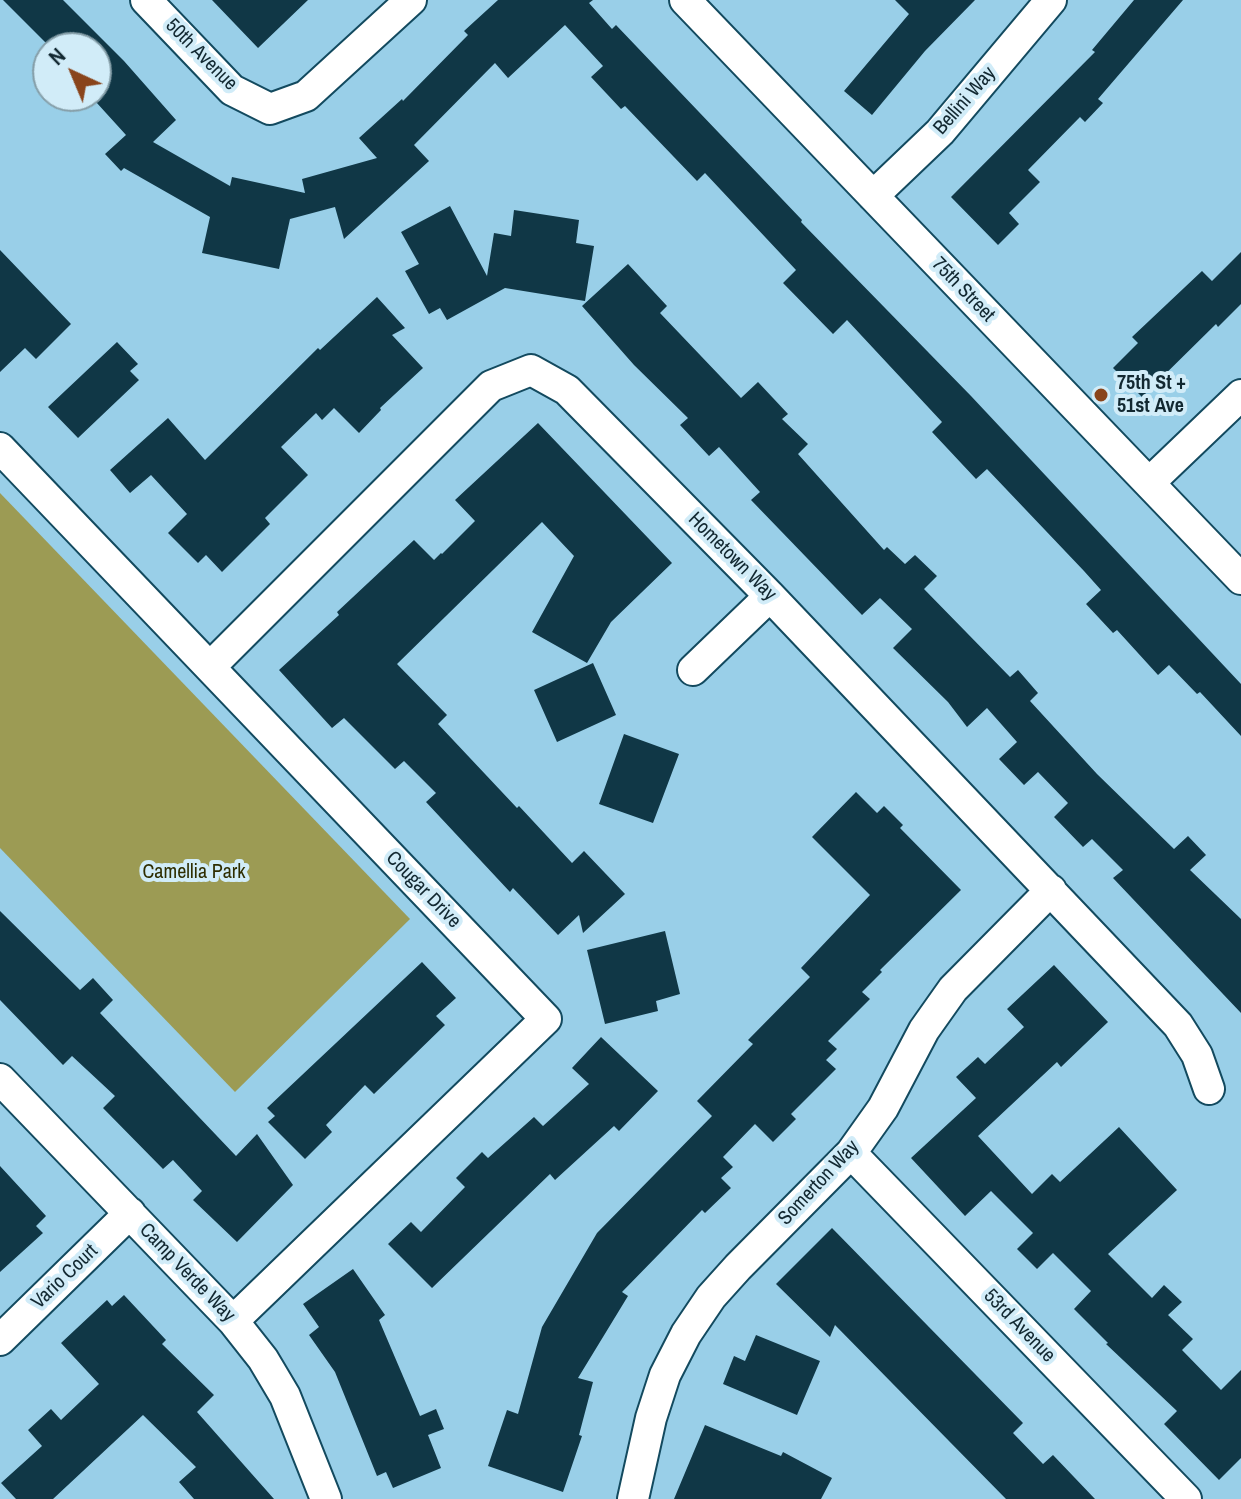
<!DOCTYPE html>
<style>
body{margin:0}
#map{position:relative;width:1241px;height:1499px;overflow:hidden;background:#99cfe8;font-family:"Archivo Narrow",sans-serif}
canvas{display:block}
.north{position:absolute;left:32px;top:32px;width:80px;height:80px;box-sizing:border-box;background:#d1ecf8;border:2px solid #859ea8;border-radius:50%;rotate:316deg;font-size:22px;font-weight:700;line-height:32px;text-align:center;color:#122831}
.north::after{content:'';display:block;margin:auto;width:28px;height:36px;background:#89441b;clip-path:polygon(50% 0,100% 100%,50% 72%,0 100%)}
</style>
<div id="map">
<canvas width="1241" height="1499"></canvas>
<div class="north">N</div>
</div>
<script>
const c = document.querySelector('canvas').getContext('2d');
c.lineJoin = 'round';
function paint(path, color) {
  c.fillStyle = color;
  c.fill(path, 'evenodd');
}
function toPath(rows) {
  const path = new Path2D();
  for (const r of rows) {
    path.moveTo(r[0], r[1]);
    for (let i = 2; i < r.length; i += 2) path.lineTo(r[i], r[i + 1]);
  }
  return path;
}
function strokePath(path, color, width, dash) {
  c.strokeStyle = color;
  c.lineWidth = width;
  c.lineCap = dash ? 'butt' : 'round';
  c.setLineDash(dash || []);
  c.stroke(path);
}
function write(font, color, halo, rows, align = 'center') {
  c.font = font + ' "Archivo Narrow",sans-serif';
  c.lineWidth = 8;
  c.setLineDash([]);
  c.textBaseline = 'middle';
  c.strokeStyle = halo;
  c.fillStyle = color;
  for (const [text, x, y, turn = 0] of rows) {
    c.save();
    c.translate(x, y);
    c.rotate((+turn || 0) * Math.PI / 180);
    c.textAlign = isNaN(turn) ? turn : align;
    if (halo) c.strokeText(text, 0, 0);
    c.fillText(text, 0, 0);
    c.restore();
  }
}
paint(toPath([
 [0,493,410,919,235,1092,0,848]
]), '#9c9b54');
paint(toPath([
 [3,0,63,0,124,61,176,120,153,142,230,186,232,177,305,193,302,179,377,158,359,138,402,99,403,101,468,35,464,31,498,0,593,0,589,3,612,29,616,25,802,220,801,222,971,396,1241,684,1241,736,1200,692,1197,694,1169,665,1158,675,1117,630,1113,633,1086,604,1101,590,1084,571,987,469,976,479,932,432,942,422,847,320,833,334,783,283,796,270,705,173,697,181,625,106,621,109,591,77,603,66,565,25,508,78,495,63,414,145,429,161,344,239,335,207,290,219,279,269,202,253,210,217,124,168,121,171,105,154,126,135,96,102,96,48,51,48],
 [212,0,308,0,258,48],
 [895,0,975,0,925,51,872,115,844,91,909,14],
 [1134,0,1183,0,1098,99,1103,103,1085,122,1080,117,1028,170,1040,182,1009,213,1019,224,998,245,951,197,1095,52,1092,50],
 [450,206,487,276,494,233,511,236,514,210,579,220,576,243,594,246,585,301,505,288,447,320,440,308,429,314,405,271,419,264,401,232],
 [0,250,71,324,36,359,25,348,0,372],
 [1241,252,1241,304,1218,327,1216,324,1142,397,1113,368,1138,343,1132,337,1202,271,1212,281],
 [628,264,667,306,660,313,741,398,758,382,788,414,782,419,808,444,798,454,884,550,887,547,905,564,915,555,937,576,924,589,1010,677,1018,670,1038,693,1030,701,1097,774,1174,849,1188,836,1206,855,1190,870,1241,919,1241,1013,1113,878,1123,870,1092,839,1083,847,1054,817,1068,803,1038,772,1024,785,999,759,1017,742,987,708,967,727,948,702,893,648,912,629,880,598,862,615,751,500,760,492,719,447,709,456,680,425,688,418,634,365,582,306],
 [377,297,405,328,392,335,423,368,380,408,381,410,359,433,334,408,322,420,316,413,281,447,308,475,265,518,270,524,222,572,206,555,198,563,168,533,187,514,151,475,130,493,110,470,168,418,205,460,318,348,320,350],
 [117,342,138,364,130,371,139,380,78,438,48,407],
 [538,423,672,563,611,622,587,663,532,632,574,556,542,522,397,664,447,715,438,724,517,808,519,806,572,863,584,851,625,894,583,933,579,915,558,935,513,888,510,892,426,802,436,793,404,761,395,769,344,718,332,728,279,670,339,615,337,612,414,540,434,560,441,553,442,554,475,521,455,500],
 [593,663,616,715,557,742,534,690],
 [624,734,679,754,653,823,599,804],
 [856,792,877,813,884,806,903,825,900,828,961,890,880,970,882,972,862,992,870,999,828,1041,837,1049,826,1060,836,1069,791,1114,796,1119,773,1142,755,1124,723,1157,733,1167,721,1178,731,1188,705,1213,702,1210,622,1292,628,1296,578,1378,593,1382,579,1435,582,1436,563,1492,488,1466,507,1410,518,1414,542,1327,597,1233,712,1116,697,1101,753,1044,748,1040,810,977,801,968,870,895,812,837],
 [0,911,80,990,93,978,113,1000,100,1013,236,1156,257,1134,293,1185,237,1242,193,1200,202,1191,173,1160,163,1169,103,1108,115,1096,72,1056,63,1065,0,1000],
 [665,931,680,994,656,1001,658,1011,605,1024,587,950],
 [422,962,456,998,436,1016,445,1025,374,1094,365,1085,326,1125,332,1132,305,1159,268,1122,275,1116,267,1108],
 [1054,965,1108,1022,1061,1067,1057,1062,978,1136,1032,1194,1052,1174,1060,1182,1119,1127,1177,1190,1108,1254,1152,1298,1164,1285,1182,1302,1168,1315,1193,1339,1182,1350,1221,1390,1241,1370,1241,1458,1219,1480,1164,1424,1177,1411,1106,1344,1108,1343,1074,1309,1091,1291,1053,1253,1037,1269,1017,1249,1033,1233,991,1191,965,1216,911,1158,976,1098,956,1077,978,1057,985,1064,1024,1027,1007,1009],
 [601,1037,658,1091,619,1131,614,1126,555,1180,550,1174,432,1288,388,1244,411,1222,421,1232,465,1187,456,1178,482,1152,488,1158,534,1117,543,1126,589,1084,572,1068],
 [0,1166,46,1216,36,1226,43,1233,0,1272],
 [832,1228,1023,1423,1013,1433,1043,1464,1053,1455,1095,1499,1006,1499,835,1325,830,1337,776,1284],
 [353,1269,385,1315,379,1320,420,1416,436,1409,444,1429,428,1435,441,1468,393,1488,386,1472,377,1476,335,1372,309,1335,319,1327,303,1304],
 [124,1295,166,1340,162,1344,214,1395,197,1412,274,1499,194,1499,179,1482,196,1467,143,1415,53,1499,16,1499,1,1483,42,1446,28,1430,51,1409,61,1420,99,1384,61,1343,107,1300,112,1306],
 [756,1335,820,1361,797,1415,723,1384,734,1356,745,1361],
 [705,1425,781,1456,783,1452,832,1478,821,1499,674,1499]
]), '#103746');
const minor = toPath([
 [146,0,232,90,270,109,306,96,411,0],
 [685,0,1241,579],
 [873,196,940,132,1051,0],
 [0,448,546,1019,233,1321],
 [1149,483,1241,395],
 [210,667,491,386,531,370,567,390,770,596,1178,1025,1197,1055,1209,1089],
 [693,670,770,596],
 [0,1079,233,1321,263,1359,285,1396,326,1499],
 [851,1153,1186,1499],
 [0,1340,130,1213],
 [633,1499,651,1418,665,1375,686,1334,711,1297,738,1267,851,1153,883,1108,924,1030,953,989,1051,890]
]);
strokePath(minor, '#134a5f', 34);
strokePath(minor, '#fff', 30);
for (const [x, y, r, color] of [
 [1101,395,8,"#89441b"]
]) {
  const dot = new Path2D();
  dot.arc(x, y, r, 0, 2 * Math.PI);
  c.fillStyle = color;
  c.fill(dot);
  strokePath(dot, '#d1ecf8', 3);
}
write('20px', '#122831', '#d1ecf8', [
 ["50th Avenue",201,55,45],
 ["Bellini Way",965,101,-49],
 ["75th Street",963,290,46],
 ["Hometown Way",732,557,45],
 ["Cougar Drive",423,890,46],
 ["Somerton Way",819,1183,-47],
 ["Camp Verde Way",187,1273,46],
 ["Vario Court",65,1277,-44],
 ["53rd Avenue",1019,1326,46]
]);
write('bold 20px', '#122831', '#d1ecf8', [
 ["75th St +",1117,384],
 ["51st Ave",1117,407]
], 'left');
write('20px', '#2e2d00', '#d1ecf8', [
 ["Camellia Park",194,873]
]);
</script>
